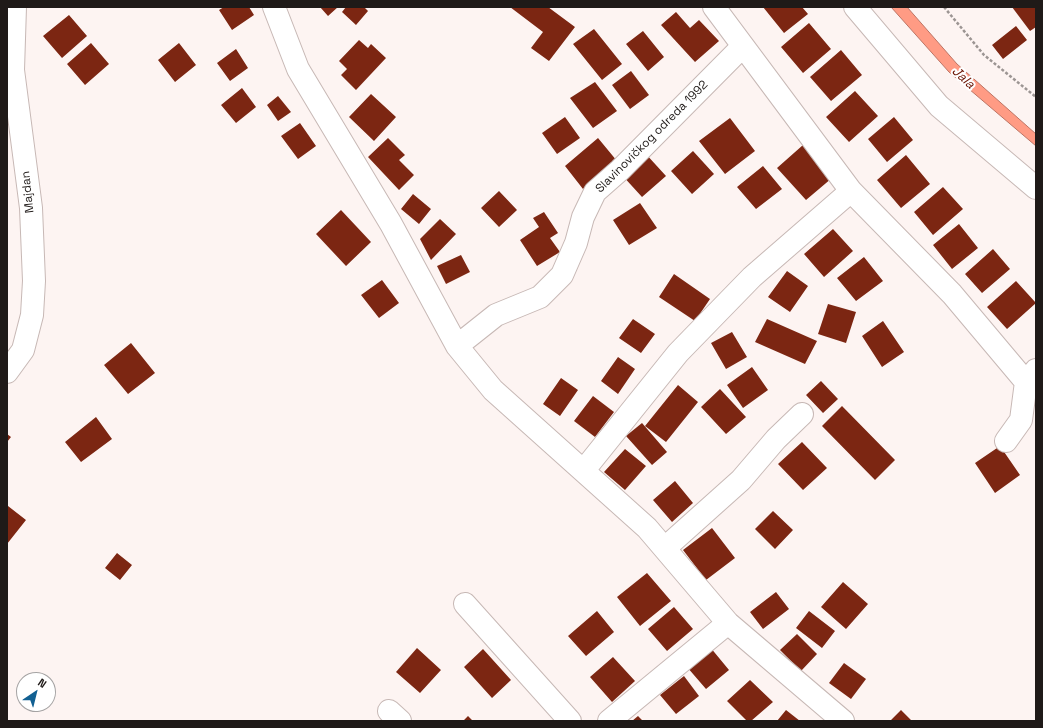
<!DOCTYPE html>
<meta charset="utf-8">
<style>
body{margin:0}
#map{position:relative;width:1043px;height:728px;overflow:hidden;background:#fdf4f2;font-family:"Space Grotesk",sans-serif}
canvas{display:block}
.frame{position:absolute;inset:0;border:8px solid #1f1a18;pointer-events:none}
.north{position:absolute;left:16px;top:672px;width:40px;height:40px;box-sizing:border-box;background:#fff;border:1px solid #a5a3a3;border-radius:50%;rotate:35deg;font-size:11px;font-weight:700;line-height:16px;text-align:center;color:#1f1a18}
.north::after{content:'';display:block;margin:auto;width:14px;height:18px;background:#126092;clip-path:polygon(50% 0,100% 100%,50% 72%,0 100%)}
</style>
<div id="map">
<canvas width="1043" height="728"></canvas>
<div class="frame"></div>
<div class="north">N</div>
</div>
<script>
const c = document.querySelector('canvas').getContext('2d');
c.lineJoin = 'round';
function paint(path, color) {
  c.fillStyle = color;
  c.fill(path, 'evenodd');
}
function toPath(rows) {
  const path = new Path2D();
  for (const r of rows) {
    path.moveTo(r[0], r[1]);
    for (let i = 2; i < r.length; i += 2) path.lineTo(r[i], r[i + 1]);
  }
  return path;
}
function strokePath(path, color, width, dash) {
  c.strokeStyle = color;
  c.lineWidth = width;
  c.lineCap = dash ? 'butt' : 'round';
  c.setLineDash(dash || []);
  c.stroke(path);
}
function write(font, color, halo, rows, align = 'center') {
  c.font = font + ' "Space Grotesk",sans-serif';
  c.lineWidth = 4;
  c.setLineDash([]);
  c.textBaseline = 'middle';
  c.strokeStyle = halo;
  c.fillStyle = color;
  for (const [text, x, y, turn = 0] of rows) {
    c.save();
    c.translate(x, y);
    c.rotate((+turn || 0) * Math.PI / 180);
    c.textAlign = isNaN(turn) ? turn : align;
    if (halo) c.strokeText(text, 0, 0);
    c.fillText(text, 0, 0);
    c.restore();
  }
}
const water = toPath([
 [891,7,907,7,957,64,1036,134,1036,146,949,72,891,7]
]);
paint(water, '#ff9b84');
strokePath(water, '#bc7464', 1);
paint(toPath([
 [224,7,249,7,254,15,232,30,219,10],
 [320,7,338,7,328,16],
 [346,7,364,7,368,11,356,25,342,12],
 [510,7,548,7,575,27,549,61,531,48,543,32],
 [763,7,802,7,808,14,784,33],
 [1012,7,1036,7,1036,27,1030,31],
 [676,12,690,28,699,20,719,41,695,62,661,25],
 [69,15,87,36,62,58,43,36],
 [809,23,831,49,803,73,781,47],
 [1016,26,1027,40,1003,59,992,45],
 [594,29,622,64,602,80,573,44],
 [643,31,664,57,648,71,626,44],
 [359,40,368,48,371,44,386,58,356,90,341,75,347,69,339,61],
 [91,43,109,64,85,85,67,64],
 [179,43,196,65,175,82,158,60],
 [236,49,248,68,230,81,217,63],
 [841,50,862,75,831,101,810,77],
 [631,71,649,95,630,109,612,85],
 [595,82,617,111,593,128,570,98],
 [242,88,256,107,236,123,221,105],
 [855,91,878,116,849,142,826,117],
 [371,94,396,117,374,141,349,117],
 [278,96,291,112,278,121,267,105],
 [565,117,580,138,557,154,542,133],
 [894,117,913,140,887,162,868,139],
 [730,118,755,151,725,174,699,141],
 [300,123,316,146,298,159,281,136],
 [388,138,405,155,399,160,414,175,399,190,368,157],
 [598,138,617,161,583,189,565,166],
 [803,145,832,178,806,200,777,168],
 [693,151,714,174,692,194,671,171],
 [645,153,666,176,642,197,621,174],
 [906,155,930,184,901,208,877,180],
 [763,166,782,189,756,209,737,187],
 [943,187,963,209,933,235,914,212],
 [499,191,517,210,499,227,481,208],
 [413,194,431,209,419,224,401,209],
 [640,203,657,228,629,245,613,220],
 [341,210,371,242,346,266,316,234],
 [544,212,558,233,550,238,560,252,537,266,520,240,539,227,533,218],
 [440,219,456,234,431,260,420,239],
 [959,224,978,248,952,269,933,245],
 [833,229,853,251,824,277,804,254],
 [993,249,1010,269,982,293,965,274],
 [461,255,470,272,446,284,437,266],
 [864,257,883,281,856,301,837,278],
 [787,271,808,286,790,312,768,297],
 [674,274,710,299,695,321,659,297],
 [382,280,399,303,379,318,361,295],
 [1016,281,1036,303,1007,329,987,307],
 [828,304,856,312,846,343,818,334],
 [633,319,655,334,641,353,619,338],
 [767,319,817,341,805,364,755,342],
 [883,321,904,352,882,367,862,336],
 [732,332,747,357,726,369,711,343],
 [131,343,155,373,128,394,104,365],
 [618,357,635,369,618,394,601,381],
 [752,367,768,390,743,408,727,385],
 [561,378,578,390,560,416,543,404],
 [821,381,838,399,823,413,806,395],
 [678,385,698,402,666,442,645,426],
 [720,389,746,417,726,434,701,407],
 [593,396,614,412,595,437,574,421],
 [842,406,895,460,875,480,822,426],
 [96,417,112,439,81,462,65,442],
 [642,423,667,452,652,465,626,436],
 [7,434,11,437,7,442],
 [802,442,827,468,803,490,778,464],
 [1000,446,1020,475,995,493,975,463],
 [625,449,646,466,625,490,604,472],
 [675,481,693,503,672,522,653,500],
 [8,506,26,520,7,544,7,508],
 [773,511,793,530,775,549,755,529],
 [712,528,735,558,706,580,683,550],
 [117,553,132,565,120,580,105,568],
 [647,573,671,601,640,626,617,597],
 [843,582,868,604,846,629,821,607],
 [776,592,789,609,763,629,750,612],
 [674,607,693,629,667,651,648,629],
 [597,611,614,632,586,656,568,636],
 [809,611,835,631,822,648,796,628],
 [797,634,817,654,801,671,780,650],
 [710,647,729,670,706,689,687,667],
 [417,648,441,670,420,693,396,672],
 [483,649,511,680,492,698,464,667],
 [613,657,635,681,612,702,590,677],
 [844,663,866,679,851,699,829,683],
 [684,676,699,696,676,714,660,695],
 [750,680,773,702,751,721,747,721,727,701],
 [786,710,800,721,777,721],
 [901,710,912,721,890,721],
 [468,716,473,721,463,721],
 [638,716,643,721,632,721]
]), '#7c2612');
const minor = toPath([
 [274,7,298,69,391,224,457,346,493,390,647,528,728,623,843,721],
 [714,7,851,191,952,294,1026,382],
 [855,7,939,106,1036,188],
 [457,346,496,315,540,297,562,275,576,243,583,217,595,192,620,170,743,46],
 [7,372,23,350,32,315,34,281,31,208,13,70,15,7],
 [1006,441,1021,420,1026,382,1036,370],
 [584,470,678,353,752,277,851,191],
 [665,548,741,480,776,439,802,414],
 [465,604,570,721],
 [389,711,400,721],
 [609,721,728,623]
]);
strokePath(minor, '#c7b8b5', 24);
strokePath(toPath([
 [944,7,984,55,1036,97]
]), '#9c9593', 2.5, [3, 2]);
strokePath(minor, '#fff', 22);
write('12px', '#1f1a18', '#fff', [
 ["Slavinovičkog odreda 1992",652,137,-45],
 ["Majdan",28,192,-96]
]);
write('italic 13px', '#691200', '#fff', [
 ["Jala",963,78,42]
]);
</script>
